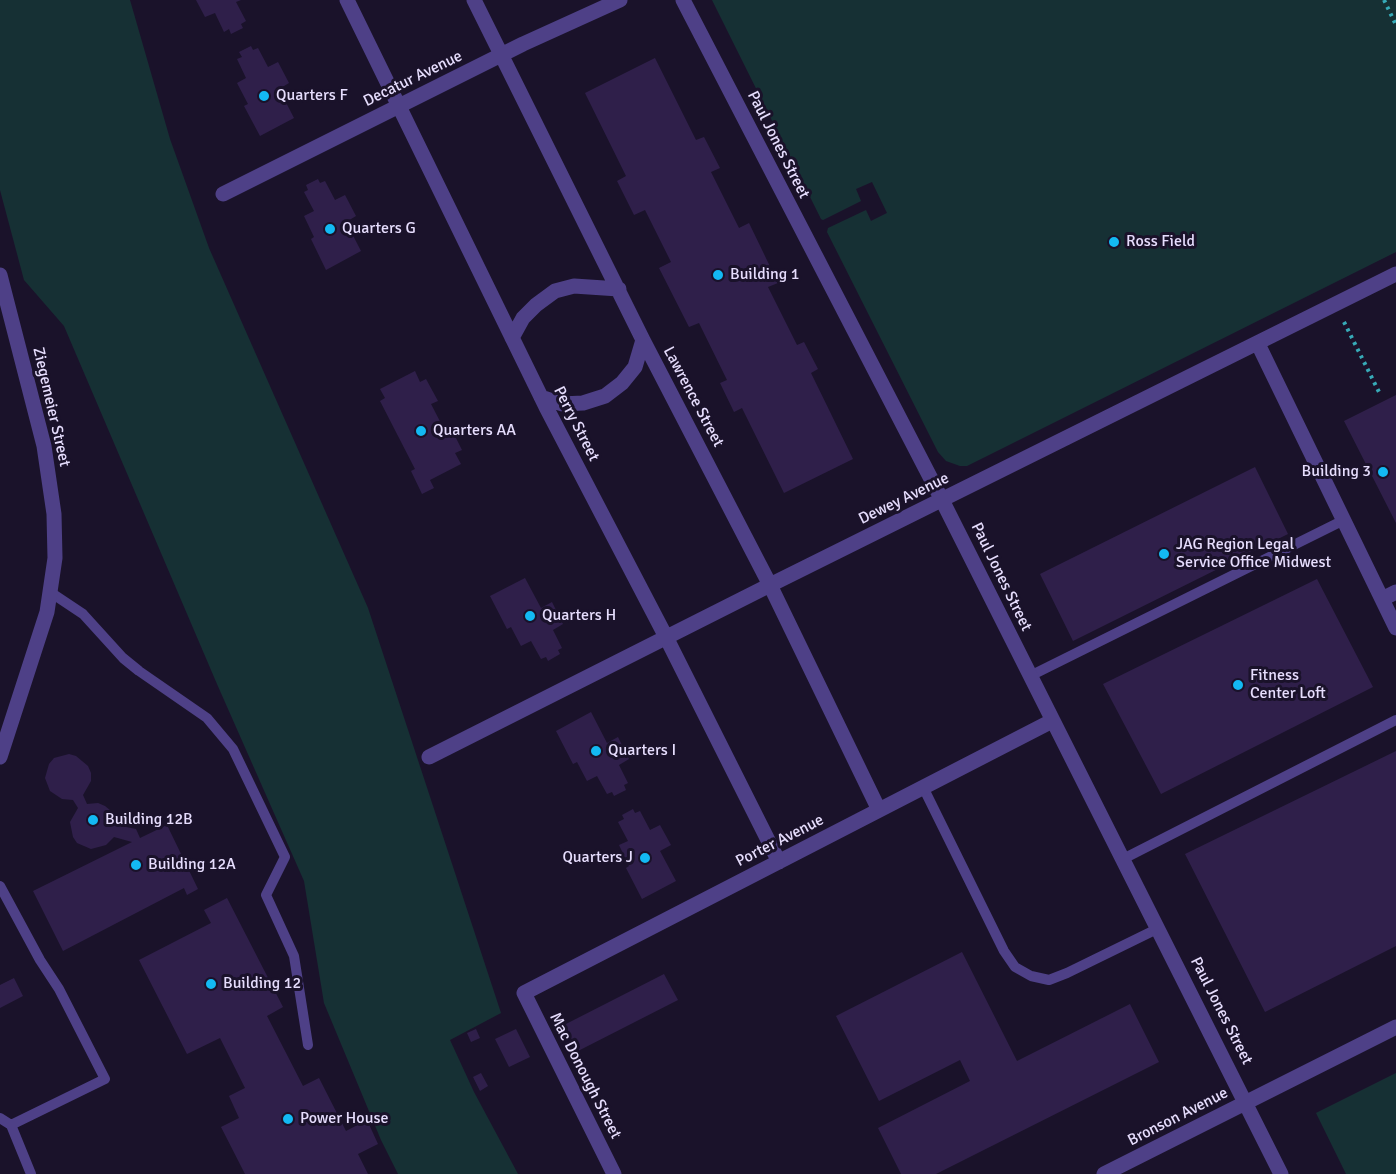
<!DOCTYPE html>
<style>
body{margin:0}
canvas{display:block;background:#1a122a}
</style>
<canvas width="1396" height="1174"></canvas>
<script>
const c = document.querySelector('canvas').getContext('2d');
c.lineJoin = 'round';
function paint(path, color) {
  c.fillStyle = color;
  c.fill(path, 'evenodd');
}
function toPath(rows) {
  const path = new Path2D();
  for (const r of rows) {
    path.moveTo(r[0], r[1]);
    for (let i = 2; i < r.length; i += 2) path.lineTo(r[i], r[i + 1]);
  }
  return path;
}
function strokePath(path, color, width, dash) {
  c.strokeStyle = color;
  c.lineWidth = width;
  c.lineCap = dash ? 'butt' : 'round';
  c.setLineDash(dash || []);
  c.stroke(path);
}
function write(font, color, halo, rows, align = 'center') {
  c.font = font + ' Signika,sans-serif';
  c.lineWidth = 6;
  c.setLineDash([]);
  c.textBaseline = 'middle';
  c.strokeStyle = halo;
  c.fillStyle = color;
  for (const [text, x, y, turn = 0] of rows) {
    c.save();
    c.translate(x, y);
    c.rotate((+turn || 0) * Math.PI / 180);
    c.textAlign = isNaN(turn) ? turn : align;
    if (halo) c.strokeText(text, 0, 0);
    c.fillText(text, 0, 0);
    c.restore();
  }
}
paint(toPath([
 [0,0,130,0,170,139,209,248,368,608,501,1013,450,1040,474,1092,518,1174,398,1174,381,1140,324,1003,304,881,217,684,64,326,24,280,0,190],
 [712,0,1396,0,1396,252,967,466,960,466,946,461,938,452,827,232,828,228,866,210,871,221,887,213,872,182,856,189,861,201,823,220,821,219],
 [1396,1073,1396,1174,1346,1174,1316,1113]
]), '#163034');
paint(toPath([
 [196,0,241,0,236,2,246,21,241,24,243,28,231,34,229,29,224,32,215,13,205,17],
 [251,46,253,50,258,48,268,67,278,62,289,83,279,89,294,118,260,136,244,106,248,104,237,83,246,78,237,59,242,57,239,52],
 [655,58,696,140,704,137,720,168,711,172,739,228,749,223,778,283,768,287,797,345,804,342,818,369,811,373,853,459,784,493,742,408,734,412,720,383,727,380,699,323,689,327,659,268,671,262,645,210,634,215,617,181,626,176,585,93],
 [318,179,320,183,325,181,335,200,345,195,356,216,346,222,361,251,326,270,311,239,314,237,304,216,314,211,304,192,308,190,306,185],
 [415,371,420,382,426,379,438,401,431,404,446,433,452,430,462,450,455,453,461,464,430,480,434,488,422,494,411,471,415,469,380,401,385,398,380,389],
 [1396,395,1396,523,1344,421],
 [1255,467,1288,534,1073,641,1040,574],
 [525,578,541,608,552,602,563,624,553,630,562,648,558,650,560,654,548,661,546,657,541,659,531,641,521,646,511,627,507,629,490,596],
 [1317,579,1373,687,1161,794,1103,684],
 [591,712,607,743,618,737,629,759,619,765,628,783,624,785,626,790,614,796,612,792,607,794,597,776,587,781,577,762,573,764,556,731],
 [1396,751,1396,946,1265,1012,1185,854],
 [69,754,76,756,88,766,91,773,91,781,83,795,87,804,98,803,105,806,111,811,116,825,136,829,140,838,167,825,198,889,187,895,184,888,63,951,33,891,132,842,114,837,106,845,91,849,77,843,73,837,70,822,78,808,73,800,62,799,50,791,45,778,49,764,54,758],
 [633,809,635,813,640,811,650,830,660,825,671,845,660,851,676,881,642,899,626,868,629,866,619,845,628,841,618,822,624,819,622,815],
 [227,898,283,1007,267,1016,303,1086,319,1078,346,1131,367,1120,378,1144,358,1154,368,1174,245,1174,221,1127,239,1118,229,1096,245,1088,220,1038,187,1054,139,960,211,923,204,910],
 [962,952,1017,1061,1130,1004,1159,1062,936,1174,901,1174,878,1128,970,1081,960,1060,879,1101,836,1016],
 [664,974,678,1000,578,1051,564,1025],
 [14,978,23,996,0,1008,0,985],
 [476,1029,480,1038,471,1042,467,1033],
 [516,1029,530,1057,509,1067,495,1039],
 [481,1073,488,1086,480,1091,473,1077]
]), '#2f1f4a');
strokePath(toPath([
 [1384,0,1396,25],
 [1344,322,1380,394]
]), '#37abb8', 4, [3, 4.5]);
strokePath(toPath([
 [50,592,83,614,123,658,139,671,207,718,233,749,285,857,266,895,294,956,308,1045],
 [1030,676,1344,520],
 [923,787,1004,951,1015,967,1031,976,1049,980,1067,973,1159,928],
 [1123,859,1396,720],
 [0,886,40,960,59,989,105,1079,11,1125,31,1174],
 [0,1118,11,1125]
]), '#4e4087', 10);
strokePath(toPath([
 [347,0,546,407,666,637,779,862],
 [474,0,643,340,770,585,879,810],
 [683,0,942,500,1281,1174],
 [223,194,523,44,620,0],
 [0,275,44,446,54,514,55,558,47,612,0,757],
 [512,338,523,318,536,305,555,291,574,286,619,289],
 [1258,344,1396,628],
 [541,397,562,404,583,403,605,396,622,383,635,367,643,340],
 [1382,599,1396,592],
 [429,757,770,585,1396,274],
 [614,1174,524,993,1052,721],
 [1104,1174,1396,1027]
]), '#4e4087', 15);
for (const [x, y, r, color] of [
 [264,96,6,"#13b9f3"],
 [330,229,6,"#13b9f3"],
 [1114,242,6,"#13b9f3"],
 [718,275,6,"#13b9f3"],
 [421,431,6,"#13b9f3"],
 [1383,472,6,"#13b9f3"],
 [1164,554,6,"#13b9f3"],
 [530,616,6,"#13b9f3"],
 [1238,685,6,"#13b9f3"],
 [596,751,6,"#13b9f3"],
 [93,820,6,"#13b9f3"],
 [645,858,6,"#13b9f3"],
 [136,865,6,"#13b9f3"],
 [211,984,6,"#13b9f3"],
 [288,1119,6,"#13b9f3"]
]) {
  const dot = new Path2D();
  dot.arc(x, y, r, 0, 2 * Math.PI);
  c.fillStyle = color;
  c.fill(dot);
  strokePath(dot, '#1a122a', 2);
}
write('16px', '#e6ddfd', '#1a122a', [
 ["Decatur Avenue",413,79,-26],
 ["Paul Jones Street",778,145,63],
 ["Lawrence Street",693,397,62],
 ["Ziegemeier Street",51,407,77],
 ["Perry Street",576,424,63],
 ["Dewey Avenue",904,499,-26],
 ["Paul Jones Street",1001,577,64],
 ["Porter Avenue",780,841,-27],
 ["Paul Jones Street",1221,1011,63],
 ["Mac Donough Street",585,1076,63],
 ["Bronson Avenue",1178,1117,-27]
]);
write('16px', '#e6ddfd', '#1a122a', [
 ["Quarters F",276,96],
 ["Quarters G",342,229],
 ["Ross Field",1126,242],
 ["Building 1",730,275],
 ["Quarters AA",433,431],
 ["Building 3",1371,472,"right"],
 ["JAG Region Legal",1176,545],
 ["Service Office Midwest",1176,563],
 ["Quarters H",542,616],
 ["Fitness",1250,676],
 ["Center Loft",1250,694],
 ["Quarters I",608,751],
 ["Building 12B",105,820],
 ["Quarters J",633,858,"right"],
 ["Building 12A",148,865],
 ["Building 12",223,984],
 ["Power House",300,1119]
], 'left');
</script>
